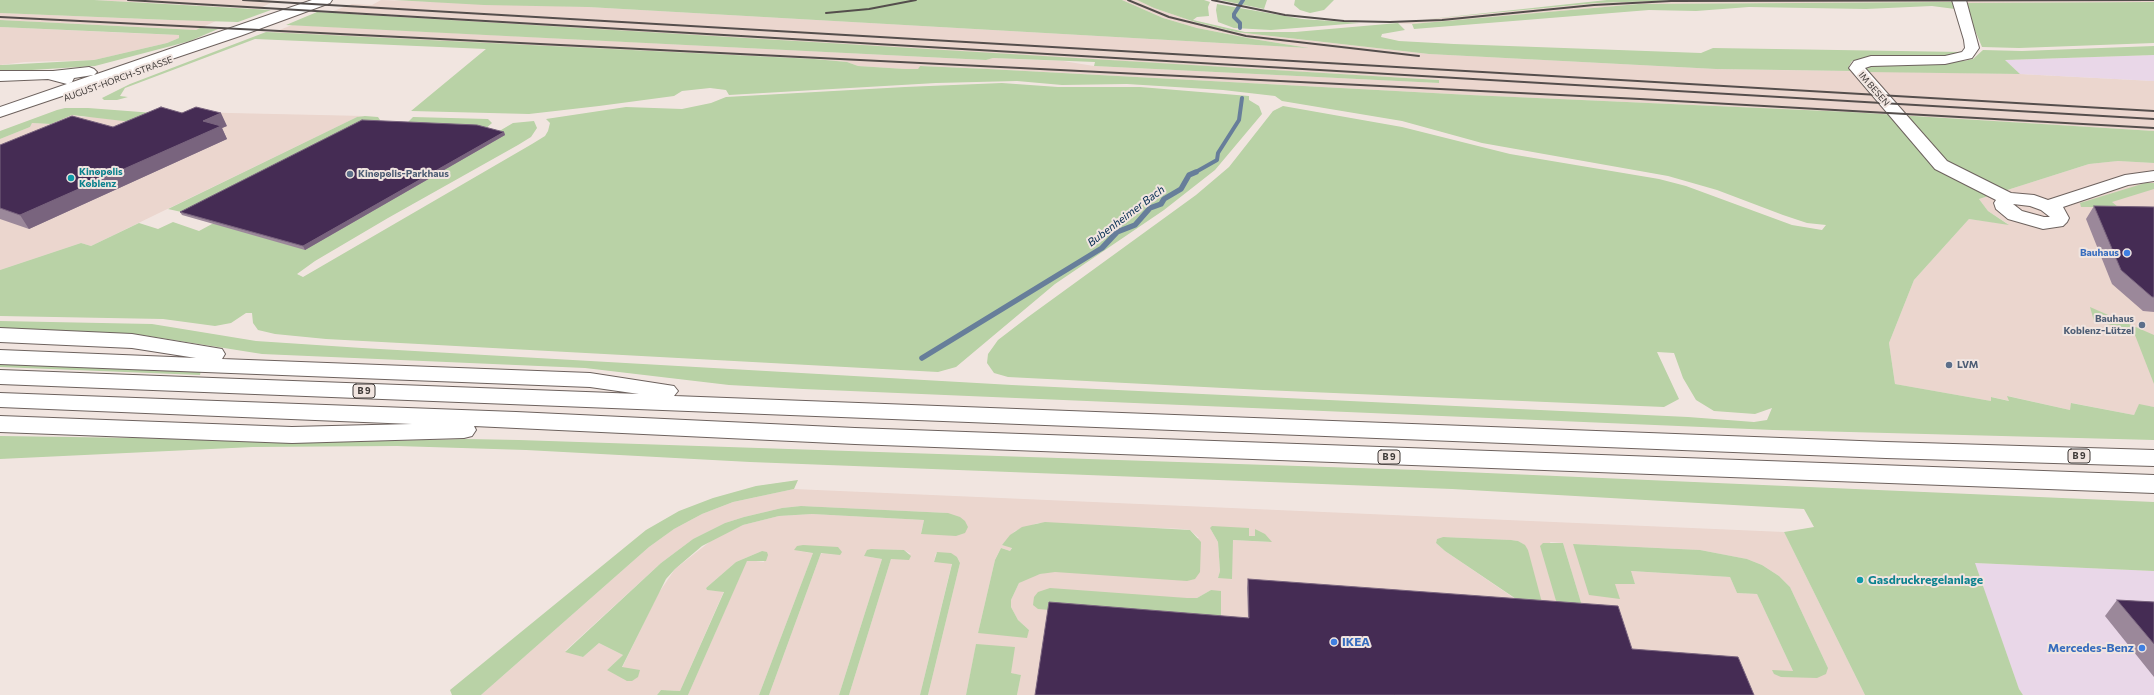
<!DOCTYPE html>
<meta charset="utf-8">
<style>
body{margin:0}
canvas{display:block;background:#f1e5e0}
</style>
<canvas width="2154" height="695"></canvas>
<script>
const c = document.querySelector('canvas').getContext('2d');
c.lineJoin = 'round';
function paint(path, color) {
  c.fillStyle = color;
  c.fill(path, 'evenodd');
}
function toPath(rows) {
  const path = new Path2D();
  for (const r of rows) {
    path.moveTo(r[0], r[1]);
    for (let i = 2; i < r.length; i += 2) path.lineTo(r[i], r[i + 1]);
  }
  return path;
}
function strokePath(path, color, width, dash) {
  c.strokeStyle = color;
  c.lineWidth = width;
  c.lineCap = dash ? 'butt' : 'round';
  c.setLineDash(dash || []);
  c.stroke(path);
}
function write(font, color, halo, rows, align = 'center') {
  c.font = font + ' Commissioner,sans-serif';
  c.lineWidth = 4;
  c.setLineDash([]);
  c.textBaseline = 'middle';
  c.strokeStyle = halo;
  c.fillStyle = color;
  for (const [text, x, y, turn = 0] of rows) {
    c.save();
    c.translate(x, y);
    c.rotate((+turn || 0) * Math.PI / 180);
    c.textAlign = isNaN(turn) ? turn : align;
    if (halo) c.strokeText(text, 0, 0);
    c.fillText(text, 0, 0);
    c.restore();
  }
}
paint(toPath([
 [94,0,265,0,274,1,259,9],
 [381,0,588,7,1309,48,1253,39,1197,28,1163,18,1122,0,1137,0,1154,8,1195,22,1236,32,1429,54,1716,69,2020,74,2154,81,2154,131,1849,112,1470,95,988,69,920,66,918,69,905,69,858,66,847,62,814,59,272,33,292,25,985,60,993,58,1063,61,1094,66,1439,83,1438,80,710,37,328,13,352,4,372,5],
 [1685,0,1953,0,1954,2,1639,4,1450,21,1412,24,1392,23,1597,3],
 [1966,0,2154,0,2154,2,1967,3],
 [0,13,171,20,216,21,196,30,0,20],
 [0,27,129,33,179,35,179,38,167,43,94,60,25,62,0,65],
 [185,112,365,116,357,117,91,246,81,243,0,270,0,139,30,127,32,123,51,124,72,115,83,117],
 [2118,161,2154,163,2154,407,2139,405,2134,415,2072,403,2070,410,2008,396,2010,401,1992,397,1991,401,1895,384,1889,343,1914,280,1969,219,2008,224,1988,211,1979,199,2089,164],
 [794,489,1784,532,1865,695,1017,695,1021,675,1010,673,976,645,966,695,928,695,960,563,957,557,936,553,934,562,952,563,920,695,849,695,891,559,911,554,904,550,874,549,864,556,882,559,839,695,769,695,821,553,840,555,796,551,813,553,759,695,688,695,747,560,764,562,762,551,736,562,706,588,707,590,724,591,680,691,661,690,657,695,481,695,649,547,674,529,702,514,733,502],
 [801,506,948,513,921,533,924,520,812,514,779,516,743,525,712,540,675,569,658,594,622,668,607,670,623,655,599,643,583,657,565,651,661,563,693,539,725,523,744,517,782,508],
 [1038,523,1184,529,1190,530,1199,538,1031,576,1019,583,1011,600,1011,607,1018,620,1029,630,978,633,995,560,1001,548,1010,551,1012,547,1002,545,1015,531],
 [1210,528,1249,528,1249,536,1255,536,1255,529,1271,542,1232,540,1232,578,1218,578,1220,571,1218,542],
 [1443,537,1511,540,1518,541,1524,545,1528,550,1530,609,1445,551,1436,543,1437,539],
 [1550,542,1563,543,1583,609],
 [1573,544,1700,550,1747,559,1762,565,1779,576,1790,587,1828,668,1774,674,1793,671,1757,594,1737,593,1730,577,1630,571,1635,584,1615,583],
 [1211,590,1221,624,1187,598,1197,598]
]), '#ebd6ce');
paint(toPath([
 [2154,55,2154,81,2020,74,2005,60],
 [1974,563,2154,571,2154,695,2023,695,2019,689]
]), '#e9d7e8');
paint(toPath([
 [0,0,94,0,271,10,238,22,171,20,0,13],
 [394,0,1122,0,1163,18,1197,28,1253,39,1309,48,588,7,484,5],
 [1137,0,1204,0,1210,2,1208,7,1209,16,1197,17,1193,20,1245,32,1295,32,1398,23,1405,30,1382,34,1381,37,1399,41,1454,44,1701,53,1713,48,1962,52,1943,58,1866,58,1852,61,1849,66,1851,71,1716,69,1429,54,1236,32,1195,22,1154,8],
 [1220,0,1267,0,1264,9],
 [1295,0,1334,0,1324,10,1310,13,1300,10,1294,5],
 [1607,0,1685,0,1597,3,1420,20],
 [1954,2,1955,9,1932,6,1866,9,1749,7,1696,11,1649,10,1414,29,1412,24,1639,4],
 [2154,2,2154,43,2019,48,1982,47,1969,16,1967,3],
 [1217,4,1302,19,1360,23,1271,30,1234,28,1218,22,1216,10],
 [317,12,1439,80,1439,83,1094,66,1095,62,993,58,986,60,286,25],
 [0,20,196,30,200,28,218,29,190,41,95,66,0,72,0,65,2,65,94,60,167,43,179,38,179,35,0,27],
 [266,32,814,59,847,62,858,66,905,69,918,69,920,66,988,69,1470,95,1849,112,2154,131,2154,163,2118,161,2089,164,1979,199,1988,211,2009,225,1969,219,1914,280,1889,343,1895,384,1991,401,1991,397,2009,401,2007,396,2070,410,2071,403,2134,415,2139,404,2154,407,2154,440,1773,430,803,389,729,385,585,368,262,354,142,335,0,328,0,321,152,324,256,341,362,348,1012,385,1688,417,1754,422,1767,420,1772,408,1755,414,1714,411,1696,400,1683,378,1674,353,1657,352,1679,399,1664,407,1263,390,1008,377,994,373,987,363,988,354,998,340,1028,317,1196,195,1229,167,1273,111,1283,106,1402,127,1510,154,1659,179,1686,186,1792,225,1822,230,1826,225,1807,223,1783,215,1717,190,1668,176,1482,143,1402,121,1282,101,1275,96,1223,90,1127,84,1062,85,1017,81,936,83,729,95,726,90,710,88,682,91,674,96,599,106,529,114,411,111,486,49,255,39,125,88,120,96,128,97,117,100,104,100,102,98,130,84],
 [2154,46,2154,55,2005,60,2020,74,1866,72,1866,69,1875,64,1964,61,1973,59,1983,50,2022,51],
 [1002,83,1058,87,1140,87,1249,96,1249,100,1259,106,1262,114,1215,170,1164,210,1055,284,956,367,938,372,326,339,275,334,258,330,253,323,252,313,246,313,231,323,215,326,163,319,0,316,0,270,81,243,91,246,139,223,158,229,173,222,199,231,212,224,496,133,513,123,534,121,537,128,531,137,518,145,388,218,315,261,297,274,303,277,532,144,545,136,548,131,550,123,546,119,626,107,682,109,711,103,726,97,905,87],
 [65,108,88,108,154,113,132,122,72,115,51,124,32,123,30,127,0,139,0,131,57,110],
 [365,116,378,117,380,120,186,213,168,209,357,117],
 [413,117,488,119,492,123,484,130,404,126],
 [2145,183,2154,183,2154,189,2112,202,2118,207,2081,207,2080,203],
 [2090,307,2154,335,2154,384,2133,330,2094,321],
 [0,362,201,370,200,375,0,367],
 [0,436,139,438,293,443,467,439,519,440,1418,470,2154,502,2154,571,1975,563,2019,689,2023,695,1865,695,1784,532,1814,527,1804,509,1452,489,750,462,526,450,397,446,253,447,0,459],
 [798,480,794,489,733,502,702,514,674,529,649,547,481,695,452,695,450,690,646,530,679,511,713,498,756,486],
 [801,506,948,513,960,517,965,521,968,527,965,533,956,536,921,534,924,520,812,514,779,516,743,525,702,546,675,569,666,579,622,667,640,670,638,677,632,681,627,681,607,670,623,655,599,643,583,657,565,652,661,563,693,539,725,523,744,517,782,508],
 [1045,522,1190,530,1201,542,1200,572,1195,579,1187,581,1055,572,1040,574,1019,583,1011,600,1011,607,1018,620,1029,630,1027,638,978,633,995,560,1001,548,1010,551,1012,548,1002,545,1010,535,1022,527],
 [1212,526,1249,528,1249,536,1255,536,1255,529,1265,534,1272,542,1233,540,1232,579,1218,578,1220,571,1218,542,1210,528],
 [1443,537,1511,540,1518,541,1525,545,1528,550,1544,610,1531,609,1445,551,1436,543,1437,539],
 [1543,543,1563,543,1583,609,1559,611,1540,546],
 [1573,544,1700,550,1747,559,1762,565,1779,576,1790,587,1828,668,1826,674,1817,678,1781,677,1774,674,1772,670,1793,671,1757,594,1737,593,1730,577,1631,571,1635,584,1615,584,1620,599,1589,595],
 [803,545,838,547,842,552,840,555,821,553,769,695,759,695,813,553,794,550,797,546],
 [871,549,904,550,911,556,909,560,891,559,849,695,839,695,882,559,864,556,867,550],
 [762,551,767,552,768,555,766,561,747,561,688,695,657,695,661,690,680,691,724,592,707,590,706,588,736,562],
 [937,552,951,553,957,557,960,563,928,695,920,695,952,564,934,562],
 [1050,588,1187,598,1197,598,1211,590,1221,591,1221,624,1038,609,1033,605,1034,597,1038,592],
 [976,644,1015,647,1011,673,1021,675,1017,695,966,695]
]), '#b9d2a6');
strokePath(toPath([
 [1240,28,1240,23,1234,17,1234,14,1243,0],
 [1194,173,1217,160,1218,153,1239,120,1242,98]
]), '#677e9a', 4);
strokePath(toPath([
 [922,358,1102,248,1117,232,1135,225,1150,208,1161,204,1164,199,1181,189,1189,175,1196,172]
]), '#677e9a', 5.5);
const street = toPath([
 [1952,0,1966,0,1979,48,1972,58,1945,64,1871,66,1865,68,1947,161,2011,193,2034,195,2048,200,2125,175,2154,171,2154,181,2128,185,2063,207,2069,218,2067,222,2063,226,2043,229,2008,219,1996,209,1994,203,1996,200,1935,169,1849,68,1854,61,1871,56,1945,56,1962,52,1965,48,1964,40,1952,0],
 [2013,204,2030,206,2041,210,2050,217,2044,217,2022,211,2013,204]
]);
const secondary = toPath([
 [312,0,332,0,330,3,240,36,0,117,0,107,93,75,74,78,72,82,67,84,48,79,0,81,0,71,53,71,89,67,94,69,97,72,94,75,312,0]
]);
const highway = toPath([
 [0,328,132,334,222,349,225,354,222,359,590,373,674,386,678,391,674,396,1886,442,2154,450,2154,466,1886,458,0,384,0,370,639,394,590,387,0,364,0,350,196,358,132,348,0,342,0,328],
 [0,393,516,412,855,428,2154,475,2154,493,855,444,474,426,476,430,472,436,464,438,292,443,0,432,0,416,292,427,412,424,0,407,0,393]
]);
strokePath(street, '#6d625e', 2);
strokePath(secondary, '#6d625e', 2);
strokePath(highway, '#6d625e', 2);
paint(street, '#fff');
paint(secondary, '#fff');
paint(highway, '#fff');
strokePath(toPath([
 [128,0,2154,119],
 [243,0,2154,111],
 [1128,0,1169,17,1246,36,1419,56],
 [1212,0,1285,15,1344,21,1390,22,1442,20,1594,5,1671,1,2154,0],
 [826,13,869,9,916,0],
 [0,17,1640,99,2154,128]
]), '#544e4c', 2);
paint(toPath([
 [227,126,222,128,227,139,29,229,0,219,0,145],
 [504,132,505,135,305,250,182,215,180,212],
 [2094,206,2154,207,2154,312,2143,311,2112,284,2086,219],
 [1248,579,1632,649,1248,617,1247,588],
 [2117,600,2154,602,2154,677,2105,616]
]), '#9b889a');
paint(toPath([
 [221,113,227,126,222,128,227,139,29,229,20,215,203,121],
 [504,132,505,135,305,250,303,246]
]), '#79647e');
const building = toPath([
 [161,107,182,113,196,107,221,113,203,121,221,126,20,215,0,208,0,145,72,116,113,127,161,107],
 [362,120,477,125,504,132,303,246,180,212,362,120],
 [2094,206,2154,207,2154,297,2152,297,2121,270,2094,206],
 [1248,579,1618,606,1632,649,1738,657,1754,695,1035,695,1049,602,1249,618,1248,579],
 [2117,600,2154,602,2154,644,2117,600]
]);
paint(building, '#452c54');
strokePath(building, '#79647e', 1);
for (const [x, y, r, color] of [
 [350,174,4,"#5c6f8a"],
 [71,178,4,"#0f9aa8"],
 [2127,253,4,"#3f7fe0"],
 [2142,325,4,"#5c6f8a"],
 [1949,365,4,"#5c6f8a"],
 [1860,580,4,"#0f9aa8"],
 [1334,642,4,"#3f7fe0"],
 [2142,648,4,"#3f7fe0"]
]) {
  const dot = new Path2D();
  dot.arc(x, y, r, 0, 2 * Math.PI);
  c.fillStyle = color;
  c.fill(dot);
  strokePath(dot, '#f1e5e0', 1.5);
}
write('9px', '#3e3937', '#f1e5e0', [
 ["AUGUST-HORCH-STRASSE",118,79,-20],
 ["IM BESEN",1874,89,49]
]);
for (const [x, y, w] of [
 [364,391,22],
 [2079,456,22],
 [1389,457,22]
]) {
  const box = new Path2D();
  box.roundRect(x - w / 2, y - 7, w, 14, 3);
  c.fillStyle = '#f1e5e0';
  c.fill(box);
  strokePath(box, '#3e3937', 1);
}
write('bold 9px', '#3e3937', null, [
 ["B 9",364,391],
 ["B 9",2079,456],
 ["B 9",1389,457]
]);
write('bold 10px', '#0d838f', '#f1e5e0', [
 ["Kinopolis",79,172],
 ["Koblenz",79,184]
], 'left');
write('bold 10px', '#4e5e75', '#f1e5e0', [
 ["Kinopolis-Parkhaus",358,174],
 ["Bauhaus",2134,319,"right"],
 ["Koblenz-Lützel",2134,331,"right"],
 ["LVM",1957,365]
], 'left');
write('bold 10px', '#366cbe', '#f1e5e0', [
 ["Bauhaus",2119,253]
], 'right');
write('italic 11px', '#022b51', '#f1e5e0', [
 ["Bubenheimer Bach",1126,216,-37]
]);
write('bold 12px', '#0d838f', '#f1e5e0', [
 ["Gasdruckregelanlage",1868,580]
], 'left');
write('bold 12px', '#366cbe', '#f1e5e0', [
 ["IKEA",1342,642],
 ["Mercedes-Benz",2134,648,"right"]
], 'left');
</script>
